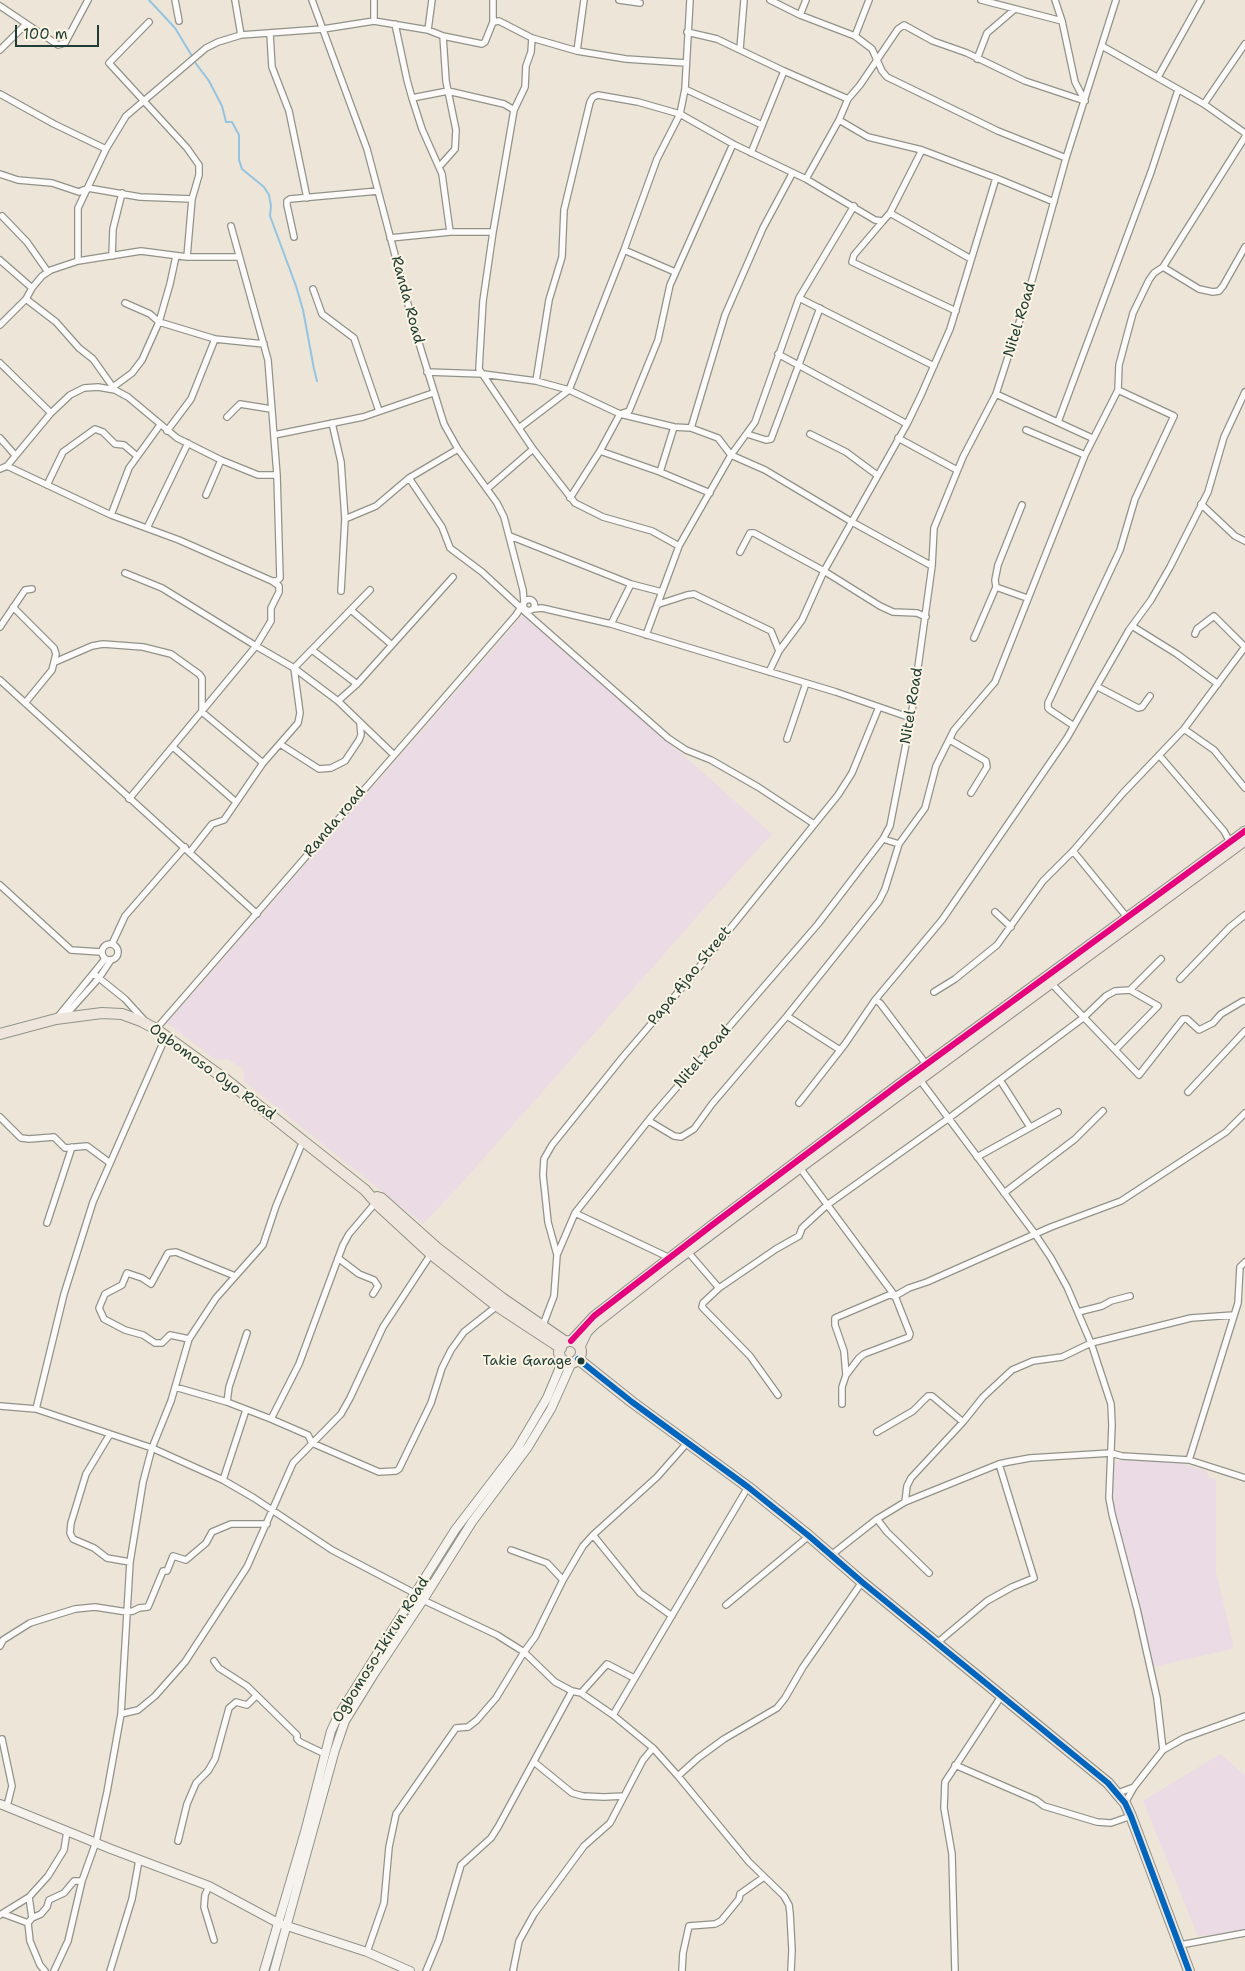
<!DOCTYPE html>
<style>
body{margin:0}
#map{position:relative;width:1245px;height:1971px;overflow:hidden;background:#ede5d7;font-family:"Shantell Sans",sans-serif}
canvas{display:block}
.scale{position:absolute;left:15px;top:25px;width:84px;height:22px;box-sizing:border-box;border:2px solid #1f3d34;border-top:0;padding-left:6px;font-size:15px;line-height:18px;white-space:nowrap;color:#1f3d34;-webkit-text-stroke:4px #fcf5e5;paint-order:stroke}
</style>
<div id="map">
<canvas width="1245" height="1971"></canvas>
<div class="scale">100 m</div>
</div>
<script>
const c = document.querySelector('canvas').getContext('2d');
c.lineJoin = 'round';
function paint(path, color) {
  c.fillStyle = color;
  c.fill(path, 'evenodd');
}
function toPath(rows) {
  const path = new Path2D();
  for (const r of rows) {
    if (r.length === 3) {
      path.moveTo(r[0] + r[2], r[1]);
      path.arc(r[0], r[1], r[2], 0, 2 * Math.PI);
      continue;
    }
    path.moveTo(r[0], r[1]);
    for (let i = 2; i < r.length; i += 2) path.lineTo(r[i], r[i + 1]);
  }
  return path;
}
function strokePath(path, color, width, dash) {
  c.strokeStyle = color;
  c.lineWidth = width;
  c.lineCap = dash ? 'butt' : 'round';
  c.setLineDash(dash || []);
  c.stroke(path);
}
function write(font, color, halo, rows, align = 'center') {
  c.font = font + ' "Shantell Sans",sans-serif';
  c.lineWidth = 4;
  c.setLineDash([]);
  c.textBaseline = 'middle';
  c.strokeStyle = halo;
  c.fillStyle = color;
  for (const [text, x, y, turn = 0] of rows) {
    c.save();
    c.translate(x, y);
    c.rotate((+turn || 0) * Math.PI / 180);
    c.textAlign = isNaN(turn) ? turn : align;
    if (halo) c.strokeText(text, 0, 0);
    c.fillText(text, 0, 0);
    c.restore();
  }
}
paint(toPath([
 [524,614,772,834,718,893,460,1185,423,1224,244,1081,244,1070,228,1059,216,1060,167,1023],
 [1122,1459,1160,1461,1187,1465,1207,1471,1209,1478,1216,1479,1216,1572,1233,1643,1232,1649,1152,1667,1114,1509,1113,1465],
 [1220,1754,1245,1775,1245,1931,1198,1936,1143,1801]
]), '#eadbe4');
strokePath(toPath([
 [149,0,175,28,192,56],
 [194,61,209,81,222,106,226,122,232,122,239,135,239,160,242,169,264,187,269,195,271,206,270,216,296,286,303,310,314,369,317,381]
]), '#93c4e1', 2);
const street = toPath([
 [175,0,179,21],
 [235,0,241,35],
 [312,0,367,149,414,327,444,424,458,449,497,503,504,517,523,590,524,602],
 [493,0,493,22],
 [619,0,640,3],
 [770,0,800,15,855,36,872,49,882,71,887,77,998,131,1066,158],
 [981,0,1062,21],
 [1055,0,1062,21,1075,82,1085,101],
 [0,6,58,45,65,43,88,0],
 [800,15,806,0],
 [374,21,374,0],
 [149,22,109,63,187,148,199,165,199,175,192,199,187,257],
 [395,24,407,80,412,98,422,129,442,174,450,232],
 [428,30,443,36,446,81,456,130,455,149,439,167],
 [687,32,717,39,784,71,848,99],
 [270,34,272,67,289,111,307,198],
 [443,36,482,44,485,42,493,22,499,21,532,38,577,51,626,59,686,63],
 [855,36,869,0],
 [532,38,531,52,526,66,525,87,514,110,493,232,483,301,479,369,533,449,575,503,603,517,652,531,679,546],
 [1102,46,1204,104,1245,133],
 [740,49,744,0],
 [0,50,26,24],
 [577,51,584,0],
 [977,59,987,33,1015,9],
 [1158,77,1201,0],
 [685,89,762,125],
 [0,94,54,124,106,149],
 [412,98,448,91,504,104,514,110],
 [1204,104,1245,44],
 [839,120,868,137,922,150,996,178,1054,202],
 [751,153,784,71],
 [0,174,18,180,52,183,79,192,88,188,140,197,192,199],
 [806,179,839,120,848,99,860,85,898,29,904,25,933,41,967,53,1025,81,1085,101],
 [890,213,922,150],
 [2,216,27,242,48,272],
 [883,221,854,255,852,262,956,311],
 [294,237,287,205,287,201,290,199,378,191],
 [390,238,450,232,493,232],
 [624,250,675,272],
 [112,256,113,229,122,193],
 [0,260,32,288],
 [78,261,78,208,106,149,126,116,206,48,218,42,241,35,323,29,374,21,428,30,432,0],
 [1163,267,1199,289,1213,292,1219,291,1223,286,1245,247],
 [313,289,322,314,354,338,379,411],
 [799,298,934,366],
 [26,299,56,322,79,348,93,359,115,390],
 [125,303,150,314,159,322,215,339,264,344],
 [0,325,26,299,32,288,42,276,51,270,78,261,141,251,187,257,238,257],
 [778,354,907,424],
 [0,363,51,413],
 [427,372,483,374,536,381,569,390,620,414,674,427,691,428,718,438,731,455,765,470,852,522,932,566],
 [536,381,549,300,562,257,564,210,590,102,593,97,598,95,638,102,680,114,733,144,806,179,875,220,883,221,890,213,971,259],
 [113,387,132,373,142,360,159,322,170,284,176,256],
 [996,394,1092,438],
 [227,417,240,404,271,409],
 [1058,422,1151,172,1178,90],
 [332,423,341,462,345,519,341,591],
 [674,427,660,472,710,493],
 [519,428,569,390,624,250,657,159,680,114,685,89,690,0],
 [691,428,725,315,763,228,792,174],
 [1026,430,1085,455],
 [167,431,191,399,215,339],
 [747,434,766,440,771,439,820,308],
 [810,434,846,452,877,475],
 [274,435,363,417,433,393],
 [0,438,15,455],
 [898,438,957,470],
 [600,451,660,472],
 [7,466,111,515,179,540,272,581,277,581,280,578,277,475],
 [0,469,7,466,51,413,70,395,84,388,98,387,115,390,128,397,177,438,221,460,258,475,277,475,268,360,231,226],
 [409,478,442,527,450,548,482,572,521,608],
 [47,485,63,452,95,429,103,432,115,444,124,445,137,456],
 [487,489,533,449],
 [206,495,221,460],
 [570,498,600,451,620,414,629,411,658,340,670,285,733,144],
 [1201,504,1235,536,1245,541],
 [111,515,129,468,160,425],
 [345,519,376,506,409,478,458,449],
 [147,528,188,443],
 [510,536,631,584,662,592],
 [740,552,750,533,754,533,824,571,880,606,893,612,917,613,926,617],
 [125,573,162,588,256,646,294,668,338,701,393,754],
 [996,587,1027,598],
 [529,605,5.5],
 [659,604,687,595,694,594,698,596,771,631,779,651],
 [13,607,54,648,56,654,52,670,25,703],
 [533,609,542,608,611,624,836,692,911,718],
 [351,610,392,645],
 [524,611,668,738,686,750,711,760,758,787,814,824],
 [611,624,631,584],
 [1132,626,1177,654,1218,684],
 [0,627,25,590,32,589],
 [1195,634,1197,629,1214,616,1245,647],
 [646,635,679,546,731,455,755,422,799,298,854,206],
 [974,638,996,587,995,580,998,565,1022,505],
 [312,650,357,684],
 [55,662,92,646,103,644,143,647,171,654,199,674,202,678,202,712,263,763],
 [769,672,779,651,802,620,824,571,907,424,921,395,950,329,996,178],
 [0,680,257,914],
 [1098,687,1138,708,1142,707,1150,696],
 [338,701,357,684,453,577],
 [1074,726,1050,710,1048,708,1048,703,1120,550,1135,499,1174,416,1118,390],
 [1184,729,1214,750,1245,788],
 [787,739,806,683],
 [950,740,986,761,987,767,971,793],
 [280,744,319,769,331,768,345,761,359,740,361,735,360,723],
 [173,747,236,802],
 [1159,755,1224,831,1230,842],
 [129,799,256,646,271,621,271,608,279,592,279,586,272,581],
 [899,844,925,808,936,766,954,730,995,682,1085,455,1118,390,1119,365,1133,313,1149,280,1154,273,1163,267,1245,137],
 [1073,851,1126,916],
 [190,852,212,824,224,820,263,763,298,723,300,713,294,668,370,590],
 [0,885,71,950,101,952],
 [995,912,1011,927],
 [110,952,8],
 [112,944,125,916,185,847],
 [94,974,125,999,145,1021],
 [1180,979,1230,927,1245,915],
 [1051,983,1139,1075,1183,1019,1187,1019,1199,1030,1213,1023,1221,1014,1243,1001,1245,1001],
 [1130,990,1161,959],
 [934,992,955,979,997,945,1043,881,1073,851,1123,793,1184,729,1245,647],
 [875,1000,880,1003,926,1064],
 [787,1016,840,1050],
 [64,1017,99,978,111,960],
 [56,1019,105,959],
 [156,1029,516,615,523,604],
 [920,1080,1035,1234,1051,1258,1067,1287,1091,1343,1111,1404,1112,1425,1109,1498,1112,1514,1137,1609,1157,1698,1163,1750],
 [1000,1080,1030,1127],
 [1188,1092,1245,1031],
 [799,1103,845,1044,875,1000,942,920,1067,738,1129,630,1151,600,1170,567,1208,492,1224,437,1245,392],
 [0,1117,21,1138,29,1139,54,1137,65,1148,87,1146,110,1163],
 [649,1121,674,1136,681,1137,694,1129,712,1104,787,1016,879,901,885,889,899,844,883,839],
 [303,1141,276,1206,263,1245,216,1298,189,1339,171,1401,152,1448,223,1480,254,1498,332,1550,416,1594,423,1600,497,1635,524,1652,555,1682,572,1691,581,1693,613,1715,653,1748,678,1776,749,1862,784,1896,789,1905,790,1913,792,1950,791,1971],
 [977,1157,1058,1112],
 [800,1168,895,1296,910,1334,909,1337,864,1354,859,1358,846,1375,842,1387,842,1404],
 [1004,1193,1075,1139,1103,1111],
 [575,1213,670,1258],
 [47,1223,72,1147],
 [688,1252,719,1288,703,1303,702,1307,750,1356,778,1395],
 [557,1255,548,1222,543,1175,544,1159,552,1145,622,1058,691,977,838,795,852,773,879,707],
 [338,1258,359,1274,374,1280,378,1286,373,1294],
 [719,1288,776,1249,799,1236,802,1228,827,1205,949,1118,1083,1018,1106,996,1115,991,1130,990,1158,1006,1116,1049],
 [1078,1312,1102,1306,1111,1301,1130,1296],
 [543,1325,554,1296,557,1255,575,1213,652,1116,818,924,883,839,890,826,911,718,932,566,934,528,963,457,996,394,1027,298,1066,158,1116,0],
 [189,1339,170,1335,162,1343,155,1343,143,1335,125,1330,104,1319,99,1308,105,1294,122,1285,127,1273,142,1278,151,1284,168,1253,176,1252,235,1276],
 [846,1375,844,1351,835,1325,835,1318,889,1295,895,1296,909,1288,927,1282,1051,1227,1121,1201,1226,1132,1245,1113],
 [175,1387,227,1402,271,1419,308,1435,312,1443,379,1472,396,1471,399,1469,431,1403,442,1368,451,1350,464,1332,497,1306],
 [227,1402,229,1387,247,1333],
 [0,1406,36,1409,152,1448,143,1482,130,1562,121,1714,107,1792,96,1842,82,1881,68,1941,54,1971],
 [36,1409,64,1294,93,1202,166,1036],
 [271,1419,299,1364,343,1245,349,1234,377,1201],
 [877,1432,913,1411,928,1396,932,1396,963,1422],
 [110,1434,86,1474,71,1523,70,1533,73,1539,94,1548,107,1558,130,1562],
 [1189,1460,1238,1303,1240,1267,1245,1262],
 [223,1480,246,1410],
 [905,1502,907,1486,911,1478,963,1422,983,1397,1012,1370,1033,1361,1062,1357,1091,1343,1191,1318,1234,1315],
 [877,1519,887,1532,929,1573],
 [593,1535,640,1593,672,1616],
 [511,1550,547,1563,563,1580],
 [830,1556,877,1519,905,1502,999,1464,1008,1462,1030,1458,1111,1453,1122,1456,1189,1460,1245,1478],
 [726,1605,809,1536],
 [937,1643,987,1601,1012,1587,1034,1578,999,1464],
 [0,1646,3,1640,30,1623,75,1609,95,1607,127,1612,133,1611,139,1608,148,1607,163,1571,167,1571,173,1556,186,1560,206,1543,212,1532,231,1524,267,1524],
 [214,1661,219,1668,247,1686,297,1735,297,1739,300,1742,325,1754],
 [581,1693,607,1664,634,1678],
 [121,1714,138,1710,155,1696,185,1662,247,1567,293,1463,341,1414,350,1398,383,1327,431,1254],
 [613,1715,748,1487],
 [2,1739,12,1786,7,1806],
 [534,1762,572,1793,583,1796,604,1797,624,1796],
 [955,1765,1036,1800,1044,1806,1097,1822,1111,1823,1131,1816],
 [678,1776,698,1758,724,1739,777,1708,785,1698,803,1667,862,1582],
 [1118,1793,1134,1787],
 [1125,1803,1134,1787,1163,1750,1184,1738,1245,1716],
 [178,1841,187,1804,196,1783,208,1771,215,1759,229,1708,236,1702,247,1705,256,1696],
 [209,1886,205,1895,204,1907,214,1940],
 [29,1897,32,1918],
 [4,1914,28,1923,30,1941,40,1965,45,1971],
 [0,1915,29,1897,48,1876,64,1850,67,1831],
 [28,1923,32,1918,41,1914,47,1907,49,1900,64,1893,74,1881,82,1881],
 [1180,1945,1245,1933],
 [367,1952,384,1903,389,1847,396,1814,456,1728,468,1727,477,1720,496,1698,524,1652,535,1637,563,1580,583,1546,593,1535,657,1477,687,1443],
 [110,1971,132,1899,139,1860],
 [426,1971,439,1940,461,1865,491,1838,498,1827,572,1691],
 [513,1971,519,1941,534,1914,584,1846,610,1823,643,1760,653,1748],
 [682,1971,683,1953,689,1926,715,1924,721,1921,739,1899,740,1894,764,1877],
 [955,1971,952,1854,944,1808,945,1782,1002,1695]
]);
const secondary = toPath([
 [0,1804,111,1849,209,1886,278,1923,367,1952,410,1971],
 [264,1971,305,1832,331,1731,338,1716,455,1530,517,1449,547,1398,563,1360],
 [274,1971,335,1750,345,1721,374,1674,423,1600,472,1522,528,1447,551,1409,572,1362]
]);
const primary = toPath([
 [571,1341,594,1316,716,1222,898,1085,1245,831],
 [580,1347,587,1332,594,1325,673,1263,800,1168,1245,841]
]);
const highway = toPath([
 [0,1034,56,1019,102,1013,122,1014,141,1021,156,1029,225,1079,365,1190,379,1206,431,1254,497,1306,561,1348],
 [377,1197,381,1198,437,1248,502,1298,566,1342],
 [570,1352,11],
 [578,1359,632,1402,748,1487,809,1536,862,1582,1108,1783,1125,1803,1131,1816,1189,1971]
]);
strokePath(street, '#91928a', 8);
strokePath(secondary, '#91928a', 10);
strokePath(primary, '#91928a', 11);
strokePath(highway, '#91928a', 12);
strokePath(street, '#fcfbf9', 5.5);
strokePath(secondary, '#f6f3ee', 8);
strokePath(primary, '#eee6dd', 9);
strokePath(highway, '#eee6dd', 10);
strokePath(toPath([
 [571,1341,594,1316,716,1222,898,1085,1245,831]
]), '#e5007d', 6);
strokePath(toPath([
 [578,1359,632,1402,748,1487,809,1536,862,1582,1108,1783,1125,1803,1131,1816,1189,1971]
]), '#0065bd', 6);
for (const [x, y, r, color] of [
 [581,1361,4.5,"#1f3d34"]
]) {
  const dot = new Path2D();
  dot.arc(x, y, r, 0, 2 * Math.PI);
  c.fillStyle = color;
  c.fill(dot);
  strokePath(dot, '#fcf5e5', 2);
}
write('14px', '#1f3d34', '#fcf5e5', [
 ["Takie Garage",572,1361]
], 'right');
write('15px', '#1f3d34', '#fcf5e5', [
 ["Randa Road",407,300,75],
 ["Nitel Road",1020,320,-73],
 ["Nitel Road",912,706,-81],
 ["Randa road",335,822,-50],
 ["Papa Ajao Street",690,976,-51],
 ["Nitel Road",703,1057,-49],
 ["Ogbomoso Oyo Road",212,1072,36],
 ["Ogbomoso-Ikirun Road",381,1650,-58]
]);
</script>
